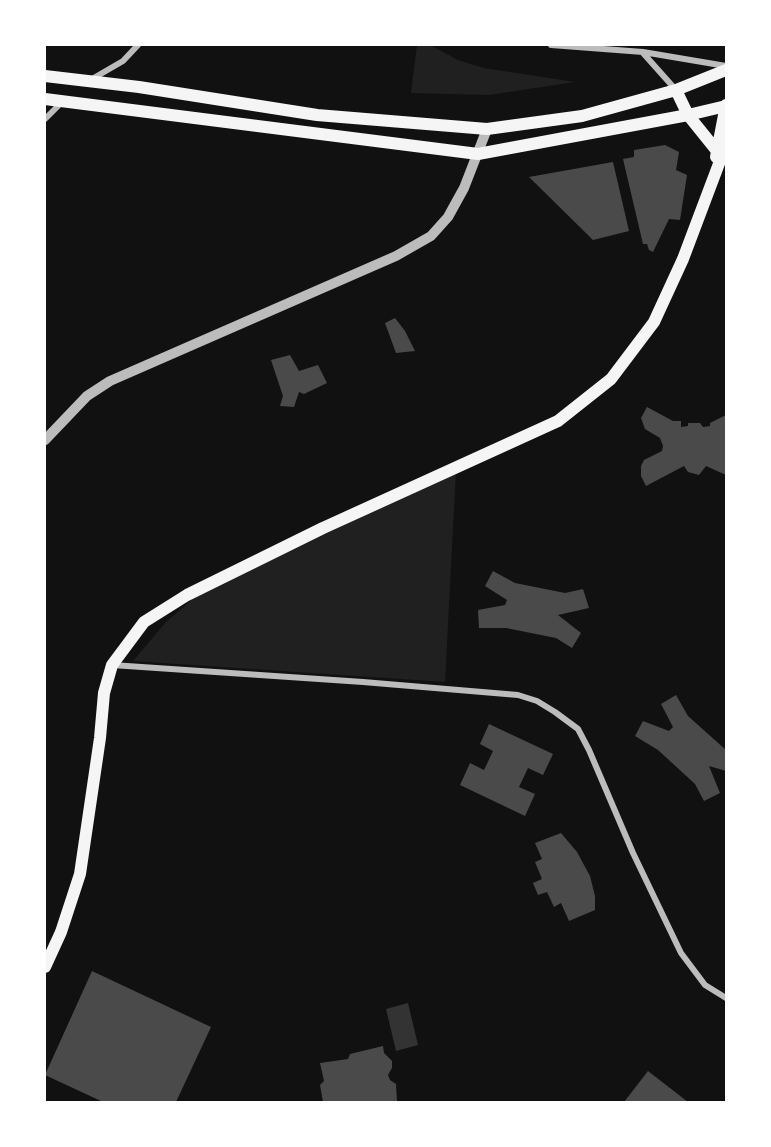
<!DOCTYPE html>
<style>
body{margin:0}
#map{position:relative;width:771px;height:1147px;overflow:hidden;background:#111;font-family:"Titillium Web",sans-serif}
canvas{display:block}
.frame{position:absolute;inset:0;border:46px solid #fff;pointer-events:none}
</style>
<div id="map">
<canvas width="771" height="1147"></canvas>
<div class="frame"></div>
</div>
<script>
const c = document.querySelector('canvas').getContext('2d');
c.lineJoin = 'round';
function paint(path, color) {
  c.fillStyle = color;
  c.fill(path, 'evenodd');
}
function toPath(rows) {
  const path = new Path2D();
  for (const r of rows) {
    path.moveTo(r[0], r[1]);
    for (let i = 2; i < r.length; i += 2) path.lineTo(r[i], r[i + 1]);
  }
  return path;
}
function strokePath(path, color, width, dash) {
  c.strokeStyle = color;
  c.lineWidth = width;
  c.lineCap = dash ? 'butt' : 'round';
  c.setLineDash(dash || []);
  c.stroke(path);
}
paint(toPath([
 [417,45,430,45,458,60,484,68,575,82,489,95,411,93],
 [456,470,445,682,133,661,165,623,195,597,226,583,256,565,291,551]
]), '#202020');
paint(toPath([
 [408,1003,418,1045,396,1051,386,1009]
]), '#333');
paint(toPath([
 [665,145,679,152,676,170,687,175,680,220,669,219,653,252,649,250,647,244,643,244,623,159,634,157,634,150],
 [613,162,629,231,593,240,529,177],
 [395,318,405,331,415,351,396,353,385,323],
 [290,355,299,371,318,365,327,383,304,394,299,392,294,407,280,406,283,396,271,360],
 [647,407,673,421,681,421,681,427,688,426,688,423,700,423,703,427,710,426,710,423,726,415,726,475,706,466,699,475,688,472,684,466,646,486,641,476,641,466,644,460,662,451,663,446,660,438,645,429,641,418],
 [493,571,515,583,565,593,583,589,589,608,558,615,581,633,572,648,556,638,506,628,479,628,478,610,505,605,507,600,485,586],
 [676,695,688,716,726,750,726,771,709,766,720,793,704,801,695,784,658,750,635,736,643,721,669,731,673,727,661,704],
 [489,724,553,754,543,775,528,768,519,787,535,794,525,816,460,785,470,763,484,770,493,751,480,744],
 [561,833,577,852,590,876,595,896,595,910,569,921,561,903,554,907,547,892,538,895,533,883,542,879,535,862,542,859,535,843],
 [92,971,211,1027,176,1102,103,1102,45,1075],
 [383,1046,384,1053,392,1061,392,1068,388,1075,390,1080,396,1084,397,1102,323,1102,320,1085,324,1081,320,1063,348,1059,350,1054],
 [648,1071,688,1102,624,1102]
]), '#4a4a4a');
strokePath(toPath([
 [551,45,643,52,726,66],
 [643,53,676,90],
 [92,79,123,61,138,45],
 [45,119,62,102],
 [112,665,363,682,518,695,537,701,555,712,578,729,589,750,633,853,681,953,705,985,726,998]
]), '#bcbcbc', 6);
strokePath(toPath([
 [45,440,87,396,110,381,396,256,431,236,448,217,464,188,487,129]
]), '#bcbcbc', 10);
strokePath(toPath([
 [45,76,139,87,317,115,487,129,582,116,676,90,726,70],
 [676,90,688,115,717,151],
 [45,99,478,154,688,115,726,106],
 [716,157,726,105],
 [45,967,61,932,80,874,100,738,104,693,112,665,144,622,187,595,323,528,558,421,611,379,654,322,683,259,726,145]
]), '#f5f5f5', 12);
</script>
